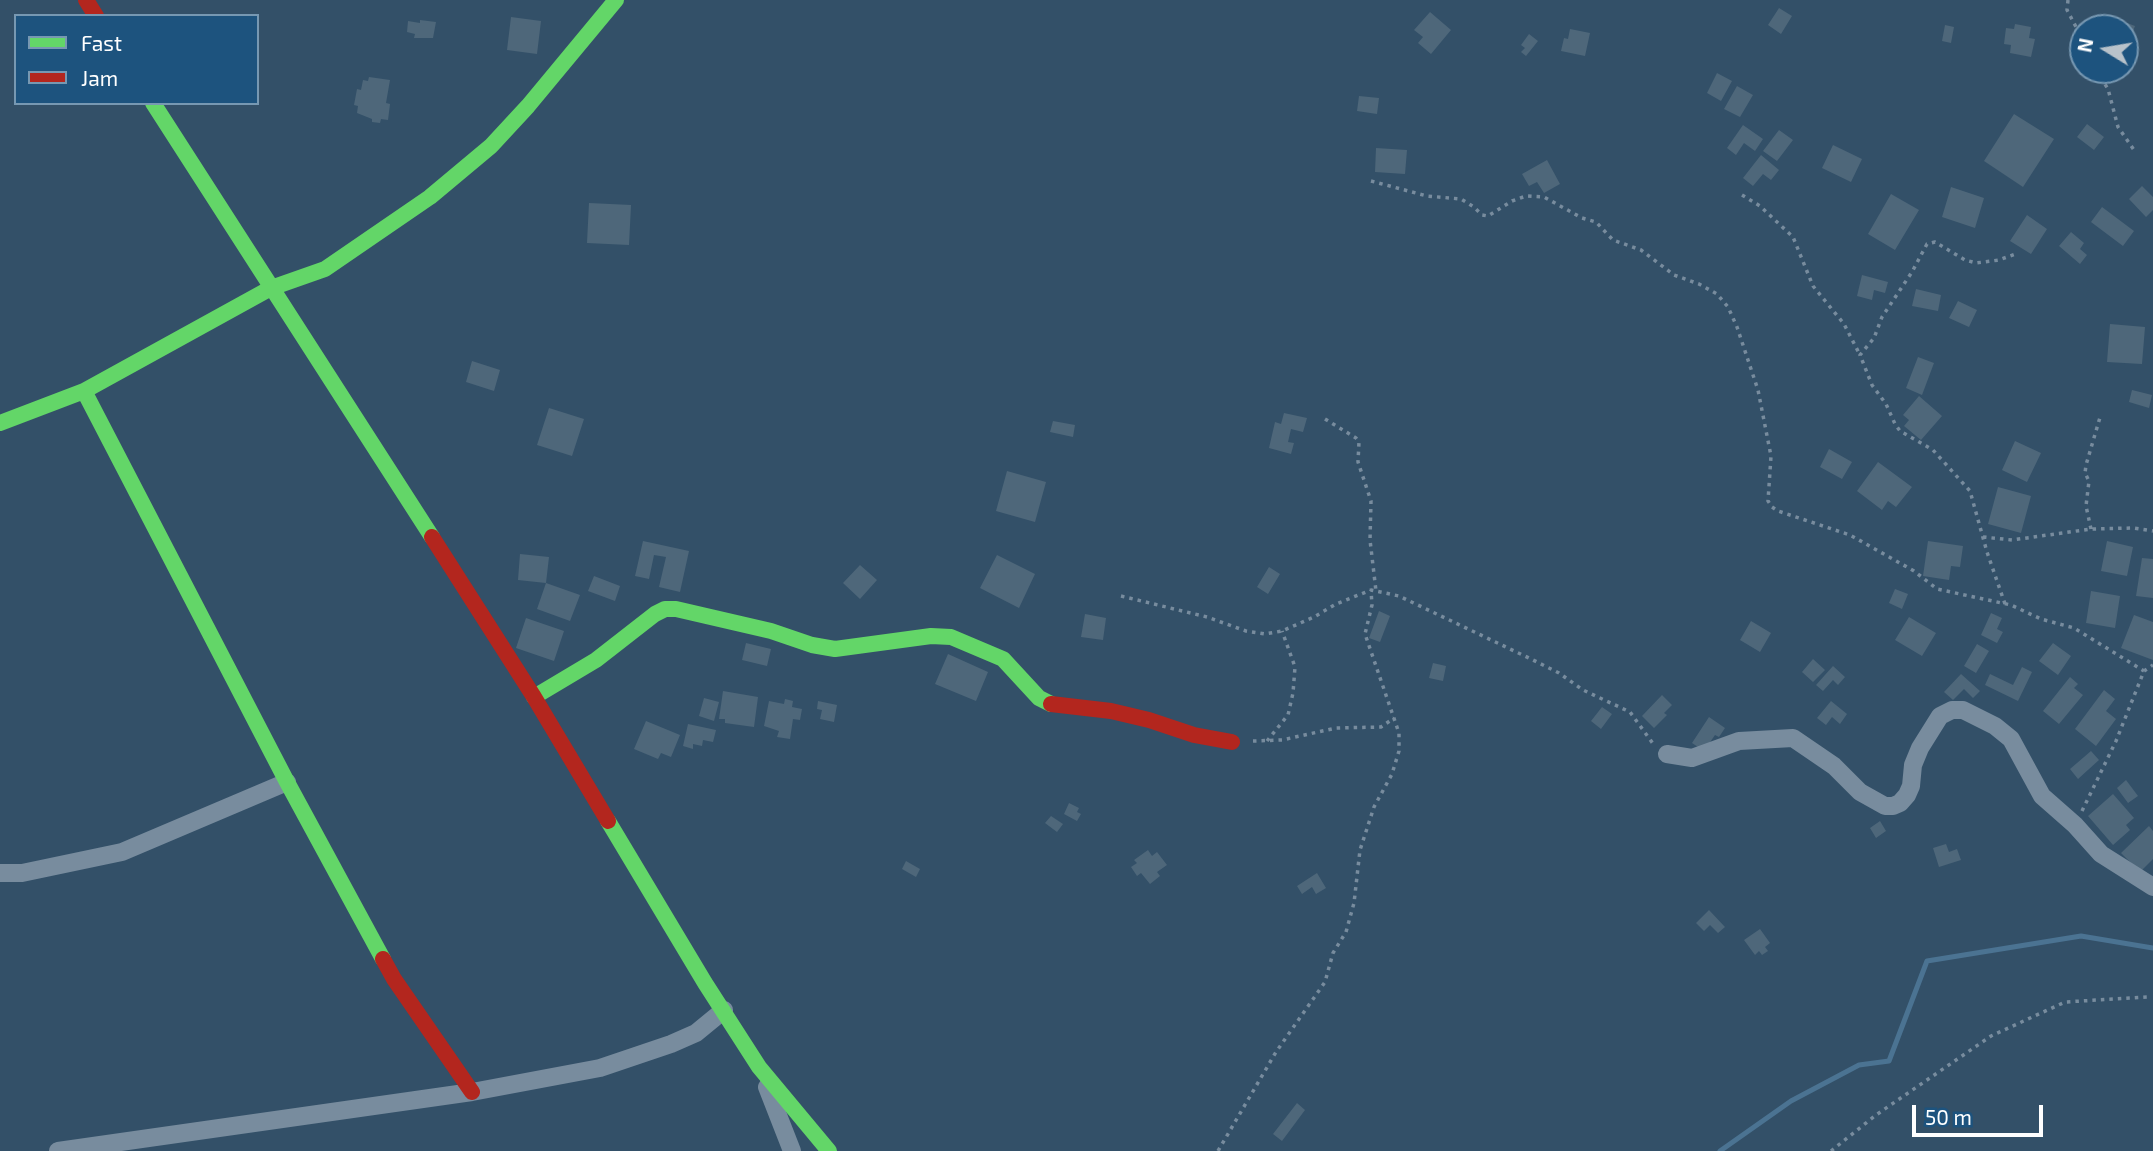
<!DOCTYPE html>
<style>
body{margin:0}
#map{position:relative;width:2153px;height:1151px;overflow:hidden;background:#335068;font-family:"Exo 2",sans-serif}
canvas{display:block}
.legend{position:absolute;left:14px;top:14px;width:245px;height:91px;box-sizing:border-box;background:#1d537e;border:2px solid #7798b2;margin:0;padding:9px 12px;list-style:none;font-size:21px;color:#fff}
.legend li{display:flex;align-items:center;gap:14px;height:35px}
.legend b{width:35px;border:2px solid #7798b2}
.north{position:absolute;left:2069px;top:14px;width:70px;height:70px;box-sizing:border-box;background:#1d537e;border:2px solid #7798b2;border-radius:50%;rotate:281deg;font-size:19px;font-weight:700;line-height:28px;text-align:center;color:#fff}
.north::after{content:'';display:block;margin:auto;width:24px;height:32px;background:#b8c2ca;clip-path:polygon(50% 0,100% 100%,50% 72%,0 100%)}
.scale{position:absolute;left:1912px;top:1105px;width:131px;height:32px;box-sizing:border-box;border:4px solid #fff;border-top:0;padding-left:9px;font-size:21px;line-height:24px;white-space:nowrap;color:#fff;-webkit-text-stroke:5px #1d537e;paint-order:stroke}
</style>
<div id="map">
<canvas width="2153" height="1151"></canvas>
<ul class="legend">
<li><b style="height:9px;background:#63d668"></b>Fast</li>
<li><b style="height:9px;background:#b3261e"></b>Jam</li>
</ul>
<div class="north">N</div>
<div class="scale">50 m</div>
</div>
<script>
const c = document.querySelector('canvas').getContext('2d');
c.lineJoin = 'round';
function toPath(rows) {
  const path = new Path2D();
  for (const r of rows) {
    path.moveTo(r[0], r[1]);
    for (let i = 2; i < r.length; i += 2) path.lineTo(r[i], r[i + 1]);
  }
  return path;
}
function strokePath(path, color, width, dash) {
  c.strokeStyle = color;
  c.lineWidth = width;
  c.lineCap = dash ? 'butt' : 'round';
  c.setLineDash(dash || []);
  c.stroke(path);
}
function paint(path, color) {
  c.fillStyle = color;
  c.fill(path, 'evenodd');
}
strokePath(toPath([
 [1720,1151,1791,1101,1859,1065,1889,1061,1927,961,2081,936,2153,948]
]), '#4b7392', 5);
paint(toPath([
 [1779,8,1792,16,1781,34,1768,25],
 [1430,12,1451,30,1431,54,1418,43,1423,37,1414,30],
 [2108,16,2135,26,2125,53,2125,28,2104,28],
 [511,17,541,21,537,54,507,50],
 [420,20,436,22,433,38,414,38,415,34,407,32,408,21,420,23],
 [2015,24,2031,27,2029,38,2035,39,2031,57,2010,53,2011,45,2004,44,2006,28,2014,29],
 [1945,25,1954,27,1951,43,1942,41],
 [1570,29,1590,33,1585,56,1561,51,1564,38,1568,39],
 [1529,34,1538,41,1526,56,1521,52,1525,48,1521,45],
 [1717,73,1732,81,1721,101,1707,93],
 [369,77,390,80,386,103,390,104,388,120,381,119,380,123,372,122,372,119,357,113,358,106,354,105,357,89,361,90,363,80,368,81],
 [1737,86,1753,95,1740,117,1724,109],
 [1359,96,1379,98,1377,114,1357,111],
 [2014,114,2054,139,2023,187,1984,161],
 [2087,124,2104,137,2094,150,2077,137],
 [1743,125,1763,139,1755,151,1744,143,1736,155,1727,148],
 [1779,130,1793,140,1777,161,1763,151],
 [1833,145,1862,159,1851,182,1822,168],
 [1376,148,1407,150,1405,174,1375,172],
 [1761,155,1779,170,1771,180,1763,174,1753,186,1743,178],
 [1547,160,1560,184,1544,193,1537,182,1529,186,1522,174],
 [2142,186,2153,197,2153,210,2146,217,2129,199],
 [1951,187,1984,198,1975,228,1942,217],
 [1891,194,1919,210,1895,250,1868,234],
 [589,203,631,205,629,245,587,243],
 [2102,207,2134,231,2123,246,2091,222],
 [2027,215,2047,229,2031,254,2010,241],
 [2071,232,2084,243,2080,249,2087,255,2080,264,2059,246],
 [1862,275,1888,282,1885,293,1874,290,1872,300,1857,296],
 [1916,289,1941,295,1938,311,1912,306],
 [1958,301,1977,310,1969,327,1949,318],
 [2110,324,2145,327,2142,364,2107,362],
 [1918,357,1934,363,1922,395,1906,388],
 [472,361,500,370,494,391,466,382],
 [2132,390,2152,395,2149,408,2129,402],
 [1919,396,1942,416,1921,440,1904,426,1909,420,1903,415],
 [549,408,584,419,572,456,537,445],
 [1284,413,1307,418,1303,432,1291,429,1288,442,1294,443,1291,454,1269,448,1275,422,1281,424],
 [1053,421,1075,425,1073,437,1050,432],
 [2015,441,2041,453,2027,482,2002,470],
 [1829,449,1852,462,1842,479,1820,467],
 [1878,462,1912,487,1896,507,1888,501,1882,510,1857,491],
 [1007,471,1046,482,1035,522,996,511],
 [1998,487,2031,496,2021,533,1988,524],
 [643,541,689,551,680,592,659,587,666,557,654,555,649,579,635,576],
 [1928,541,1963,546,1960,567,1951,566,1949,580,1923,576],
 [2107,541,2133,547,2127,576,2101,571],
 [520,554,549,557,546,583,518,580],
 [997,555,1035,574,1019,608,980,588],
 [2142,558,2153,559,2153,598,2136,596],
 [860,565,877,580,860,599,843,583],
 [1269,567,1280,574,1268,594,1257,587],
 [594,576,620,586,615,601,588,591],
 [546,583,580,595,570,621,537,609],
 [1895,589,1908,594,1902,609,1889,603],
 [2091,591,2120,596,2115,628,2086,623],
 [1379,611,1390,616,1380,642,1369,638],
 [1991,613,2002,618,1997,629,2003,632,1997,643,1981,635],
 [1085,614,1106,618,1103,640,1081,637],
 [2134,615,2153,622,2153,660,2121,648],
 [1909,617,1936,633,1922,656,1895,640],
 [526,618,564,631,554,661,516,648],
 [1751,621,1771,633,1760,652,1740,640],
 [746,643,771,649,767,666,742,660],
 [2053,643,2071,656,2058,675,2039,661],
 [1977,644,1989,651,1976,673,1964,666],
 [948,654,988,672,976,701,935,684],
 [1813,659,1825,670,1813,682,1802,672],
 [1433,663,1446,666,1443,681,1429,678],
 [1833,666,1845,677,1838,685,1833,680,1823,691,1816,685],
 [2022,667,2032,672,2018,701,1985,685,1990,674,2013,685],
 [1961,674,1980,691,1973,698,1964,689,1953,700,1944,692],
 [2070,677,2078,684,2074,688,2083,695,2059,724,2043,711],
 [2104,690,2115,699,2106,711,2116,719,2096,746,2075,729],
 [723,691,758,697,754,727,725,723,725,719,719,719],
 [1662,695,1672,705,1664,713,1667,715,1654,728,1642,716],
 [704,698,719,702,714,721,699,716],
 [785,699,793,701,792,707,802,709,800,720,793,719,790,739,777,737,779,731,764,726,769,701,784,704],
 [818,701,837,705,834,722,820,719,822,710,817,709],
 [1831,701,1847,714,1840,724,1832,717,1826,725,1817,718],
 [1602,707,1612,714,1601,729,1591,721],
 [1709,717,1725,728,1719,737,1715,735,1704,751,1692,743],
 [646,721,680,735,671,757,661,753,658,759,634,749],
 [688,724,716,730,713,742,703,740,702,746,693,744,693,749,683,746],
 [2091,751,2099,760,2078,779,2070,769],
 [2126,780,2138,796,2128,803,2117,788],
 [2113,794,2134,818,2126,825,2130,830,2113,845,2088,816],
 [1069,803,1079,808,1077,812,1081,814,1077,821,1064,814],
 [1051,816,1063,824,1057,832,1045,823],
 [1880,821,1886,831,1876,838,1870,828],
 [2149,826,2153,831,2153,859,2140,872,2121,853],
 [1946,844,1949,852,1957,849,1961,860,1939,867,1933,848],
 [1148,850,1152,856,1157,852,1167,865,1157,872,1160,876,1150,884,1141,873,1137,876,1131,867,1137,863,1134,860],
 [906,861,920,869,916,877,902,869],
 [1317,873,1326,888,1316,894,1312,887,1302,894,1297,886],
 [1709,910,1725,927,1718,933,1710,925,1704,931,1696,923],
 [1760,929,1770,943,1765,947,1768,951,1762,955,1759,951,1755,955,1744,940],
 [1297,1103,1305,1110,1282,1141,1273,1134]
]), '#4e677a');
strokePath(toPath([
 [2068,0,2067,10,2083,40],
 [2096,70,2108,89,2118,127,2134,150],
 [1371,181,1427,196,1461,199,1474,207,1482,215,1488,216,1512,201,1526,196,1544,197,1582,218,1596,222,1613,240,1641,250,1674,275,1699,284,1717,294,1728,307,1737,327,1758,390,1771,456,1768,501,1772,507,1778,511,1850,535,1914,571,1937,589,2011,605,2041,619,2074,628,2144,671],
 [1742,195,1760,206,1793,237,1813,286,1844,324,1860,355],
 [1325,419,1356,438,1359,442,1358,462,1371,501,1370,540,1376,591],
 [2091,529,2086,506,2089,481,2085,473,2086,465,2101,414],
 [1983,537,2012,540,2091,529,2133,528,2153,531],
 [1121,596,1207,617,1246,631,1265,634,1282,631,1314,617,1336,604,1371,590,1399,596,1531,659,1559,673,1583,690,1630,712,1654,745],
 [2005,604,1987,552,1970,491,1933,450,1900,431,1895,424,1886,404,1872,385,1860,355,1874,338,1882,317,1912,272,1927,244,1935,242,1965,260,1976,263,1999,260,2018,253],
 [1253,741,1282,740,1336,728,1381,727,1394,718],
 [1267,741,1288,715,1293,693,1295,667,1282,631],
 [2082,811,2116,741,2144,671,2153,665],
 [1218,1151,1276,1052,1325,982,1333,953,1346,932,1354,903,1360,850,1374,807,1392,774,1399,751,1399,733,1365,634,1372,605,1371,590],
 [1831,1151,1876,1115,1991,1036,2065,1002,2147,997]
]), '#788c9e', 3.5, [3.5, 5]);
strokePath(toPath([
 [1667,754,1692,758,1739,741,1793,738,1834,766,1860,792,1885,806,1893,806,1900,803,1907,795,1911,786,1913,765,1920,748,1940,716,1952,710,1963,710,1995,726,2011,739,2042,796,2075,825,2101,854,2153,887],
 [0,873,22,873,122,852,287,782],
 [767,1087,792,1151],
 [58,1151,472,1092,600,1068,671,1044,696,1033,724,1010]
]), '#788c9e', 18);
strokePath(toPath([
 [153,103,432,537],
 [84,391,287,782,383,959],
 [0,423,84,391,271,288,325,269,430,197,491,146,528,106,616,0],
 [534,697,596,660,655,614,665,609,676,609,771,631,812,645,835,649,931,636,951,637,1003,659,1039,698,1051,704],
 [608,821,705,983,759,1067,829,1151]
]), '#63d668', 16);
strokePath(toPath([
 [86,0,96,16],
 [432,537,534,697,608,821],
 [1051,704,1111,711,1149,720,1194,735,1232,742],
 [383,959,394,979,472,1092]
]), '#b3261e', 16);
</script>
